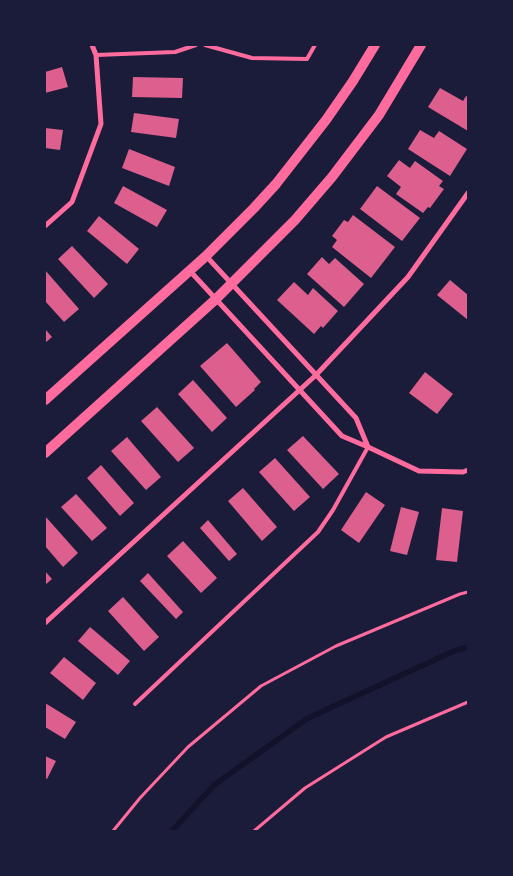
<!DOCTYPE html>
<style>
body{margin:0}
#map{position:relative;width:513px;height:876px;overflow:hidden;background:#1b1b3a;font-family:Overpass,sans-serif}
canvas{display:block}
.frame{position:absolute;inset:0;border:46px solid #1b1b3a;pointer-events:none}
</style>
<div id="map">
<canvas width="513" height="876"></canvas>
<div class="frame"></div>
</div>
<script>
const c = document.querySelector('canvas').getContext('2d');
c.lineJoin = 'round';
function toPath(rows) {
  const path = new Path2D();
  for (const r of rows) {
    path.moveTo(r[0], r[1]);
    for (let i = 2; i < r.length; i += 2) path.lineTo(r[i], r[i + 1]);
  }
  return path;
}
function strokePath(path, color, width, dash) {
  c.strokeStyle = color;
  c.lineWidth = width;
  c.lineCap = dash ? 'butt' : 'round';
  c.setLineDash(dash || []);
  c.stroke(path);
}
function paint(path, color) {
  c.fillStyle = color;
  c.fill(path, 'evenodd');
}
strokePath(toPath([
 [172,831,214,785,308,718,454,651,468,647]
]), '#12122b', 5.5);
paint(toPath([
 [62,67,68,87,45,93,45,72],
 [133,77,183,78,182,98,132,97],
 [440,88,463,101,466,96,468,97,468,131,428,107],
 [134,113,179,119,176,138,131,132],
 [45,128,63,130,60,150,45,148],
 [420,130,434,138,439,131,467,149,450,176,408,149],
 [129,149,175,167,169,186,122,168],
 [399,160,410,168,415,161,443,181,439,186,444,189,430,208,428,207,423,213,396,194,401,187,387,176],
 [123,186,167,210,157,227,114,203],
 [377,186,420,218,402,241,360,209],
 [353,215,395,247,371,278,332,247,337,240,332,236,344,220,348,222],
 [99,216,139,249,127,264,87,231],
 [72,246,108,284,94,298,58,259],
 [322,257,329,264,335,258,364,284,344,307,307,274],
 [45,270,79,309,64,322,45,301],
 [450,280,468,295,468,320,437,295],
 [294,282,308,295,313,288,338,311,323,328,321,326,314,334,277,300],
 [45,329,52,337,45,343],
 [227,343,261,382,254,389,255,390,236,407,200,366],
 [425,372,453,394,437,414,409,393],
 [193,380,227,418,212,432,178,394],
 [157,407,194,448,178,462,141,421],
 [303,436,339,474,323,489,287,450],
 [127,437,161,477,146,490,111,451],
 [275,458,310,497,294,511,259,472],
 [101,465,134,503,120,516,87,478],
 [243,488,277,527,262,541,228,501],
 [366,492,385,505,359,543,341,530],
 [76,494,107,528,92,541,61,507],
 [401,507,419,512,407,555,390,551],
 [442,508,463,511,457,562,436,560],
 [45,516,78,553,63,567,45,546],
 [208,520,237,554,229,561,200,528],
 [183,541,217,578,201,593,167,556],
 [45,571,52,579,45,585],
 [148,573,183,612,176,619,140,581],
 [123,597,159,637,144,651,108,611],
 [90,627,130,661,118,675,78,641],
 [64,657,96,683,83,700,50,673],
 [45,703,76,722,65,739,45,727],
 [45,756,56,761,47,779,45,778]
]), '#dd5f8e');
strokePath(toPath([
 [113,831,140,798,188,747,261,686,336,646,460,594,468,592],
 [254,831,305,788,386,737,468,702]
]), '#ff6b9d', 3);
strokePath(toPath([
 [205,45,252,58,307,59,315,45],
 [96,55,175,52,196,45],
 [135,704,318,532,333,510,368,447]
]), '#ff6b9d', 4);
strokePath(toPath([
 [45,226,72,202,101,124,96,55,92,45],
 [206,256,356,418,368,447],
 [190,271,342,436,368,447,419,471,463,472,468,470],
 [45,623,316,375,408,277,468,193]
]), '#ff6b9d', 5);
strokePath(toPath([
 [45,400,206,256,254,208,276,184,326,120,353,81,375,45],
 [45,453,216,299,295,220,332,177,379,115,421,45]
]), '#ff6b9d', 10);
</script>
